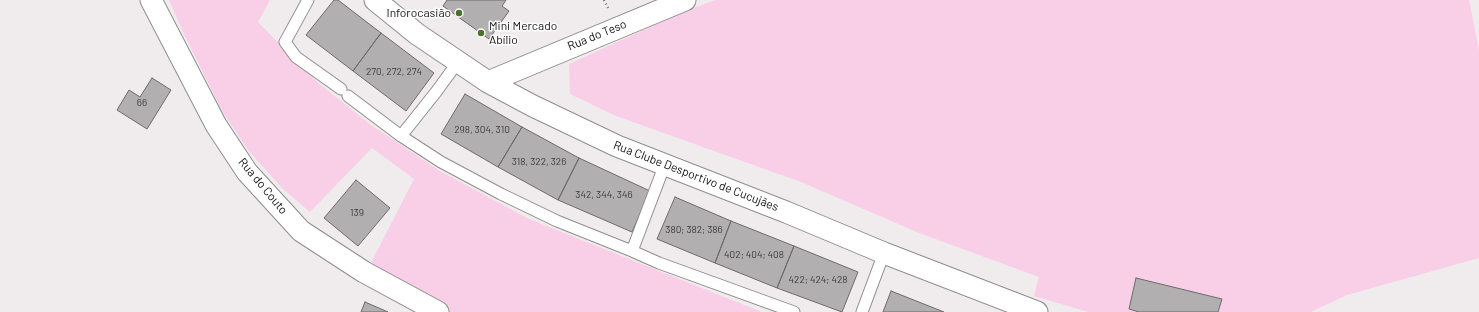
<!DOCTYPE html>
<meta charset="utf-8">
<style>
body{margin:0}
canvas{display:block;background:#f0ecee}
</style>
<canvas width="1479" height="312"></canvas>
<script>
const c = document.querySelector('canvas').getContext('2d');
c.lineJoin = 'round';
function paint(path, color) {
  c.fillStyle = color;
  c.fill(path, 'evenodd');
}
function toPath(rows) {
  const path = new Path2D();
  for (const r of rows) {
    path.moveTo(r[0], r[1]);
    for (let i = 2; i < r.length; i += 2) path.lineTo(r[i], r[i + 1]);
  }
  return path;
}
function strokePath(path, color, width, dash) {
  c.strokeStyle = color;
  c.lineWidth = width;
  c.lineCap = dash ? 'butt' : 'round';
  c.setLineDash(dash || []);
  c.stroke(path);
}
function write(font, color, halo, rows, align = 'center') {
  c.font = font + ' Barlow,sans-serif';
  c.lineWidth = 3;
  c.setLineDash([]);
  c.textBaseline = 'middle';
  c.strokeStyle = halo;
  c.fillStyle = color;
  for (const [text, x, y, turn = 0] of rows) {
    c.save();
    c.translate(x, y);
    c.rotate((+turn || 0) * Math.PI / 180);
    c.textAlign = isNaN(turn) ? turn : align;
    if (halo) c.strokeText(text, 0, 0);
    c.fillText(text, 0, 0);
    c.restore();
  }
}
paint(toPath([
 [169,0,270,0,258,22,316,81,371,125,440,171,529,219,762,312,448,312,411,292,371,263,414,179,372,148,310,212,282,188,248,150,222,111,183,32],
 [715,0,1469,0,1479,50,1479,258,1347,295,1311,312,1088,312,1034,296,1039,277,919,233,801,182,616,116,570,94,569,64,683,12]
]), '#f8cfe6');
const building = toPath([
 [334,0,338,0,381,33,353,71,306,35,334,0],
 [447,0,506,0,502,6,509,11,489,39,443,6,447,0],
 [381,33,434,73,406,111,353,71,381,33],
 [152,78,171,90,147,129,117,110,129,90,140,97,152,78],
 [465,94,522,127,498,167,441,134,465,94],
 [522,127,579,158,558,200,498,167,522,127],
 [579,158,650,191,632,232,558,200,579,158],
 [356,180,390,208,358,246,324,218,356,180],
 [675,197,731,221,715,263,657,239,675,197],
 [731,221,794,246,777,288,715,263,731,221],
 [794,246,858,272,842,312,777,288,794,246],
 [1136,278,1222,299,1218,312,1139,312,1129,309,1136,278],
 [891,291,944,312,883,312,891,291],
 [365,302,388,312,361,312,365,302]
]);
paint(building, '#b2afb1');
strokePath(building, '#6d6a6c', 1);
const service = toPath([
 [308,0,285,42,296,57,341,89],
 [348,96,401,136,436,92,458,62],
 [401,136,441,162,501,194,557,221,632,251,665,164],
 [632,251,659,263,794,312],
 [862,312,884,253]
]);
const minor = toPath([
 [151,0,216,125,247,172,301,231,364,272,438,312],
 [375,0,417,34,488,82,533,106,617,146,786,212,884,253,1037,312],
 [488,82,685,0]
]);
strokePath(service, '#908d8f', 13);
strokePath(minor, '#908d8f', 23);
strokePath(toPath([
 [604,0,609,10]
]), '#787576', 2.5, [1, 3]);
strokePath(service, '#fff', 11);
strokePath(minor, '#fff', 21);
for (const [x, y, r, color] of [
 [459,13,4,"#4c712b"],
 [481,33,4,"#4c712b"]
]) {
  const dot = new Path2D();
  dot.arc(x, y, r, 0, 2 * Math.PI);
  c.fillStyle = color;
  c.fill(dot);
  strokePath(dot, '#fff', 1.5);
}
write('10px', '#3c3a3a', null, [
 ["270, 272, 274",394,72],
 ["66",142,103],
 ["298, 304, 310",482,130],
 ["318, 322, 326",539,162],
 ["342, 344, 346",604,195],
 ["139",357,213],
 ["380; 382; 386",694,230],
 ["402; 404; 408",754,255],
 ["422; 424; 428",818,280]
]);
write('12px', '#141313', '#fff', [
 ["Inforocasião",451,13],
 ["Mini Mercado",489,26,"left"],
 ["Abílio",489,40,"left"]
], 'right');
write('12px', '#141313', '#fff', [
 ["Rua do Teso",597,35,-22],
 ["Rua Clube Desportivo de Cucujães",696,176,21],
 ["Rua do Couto",263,186,50]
]);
</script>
